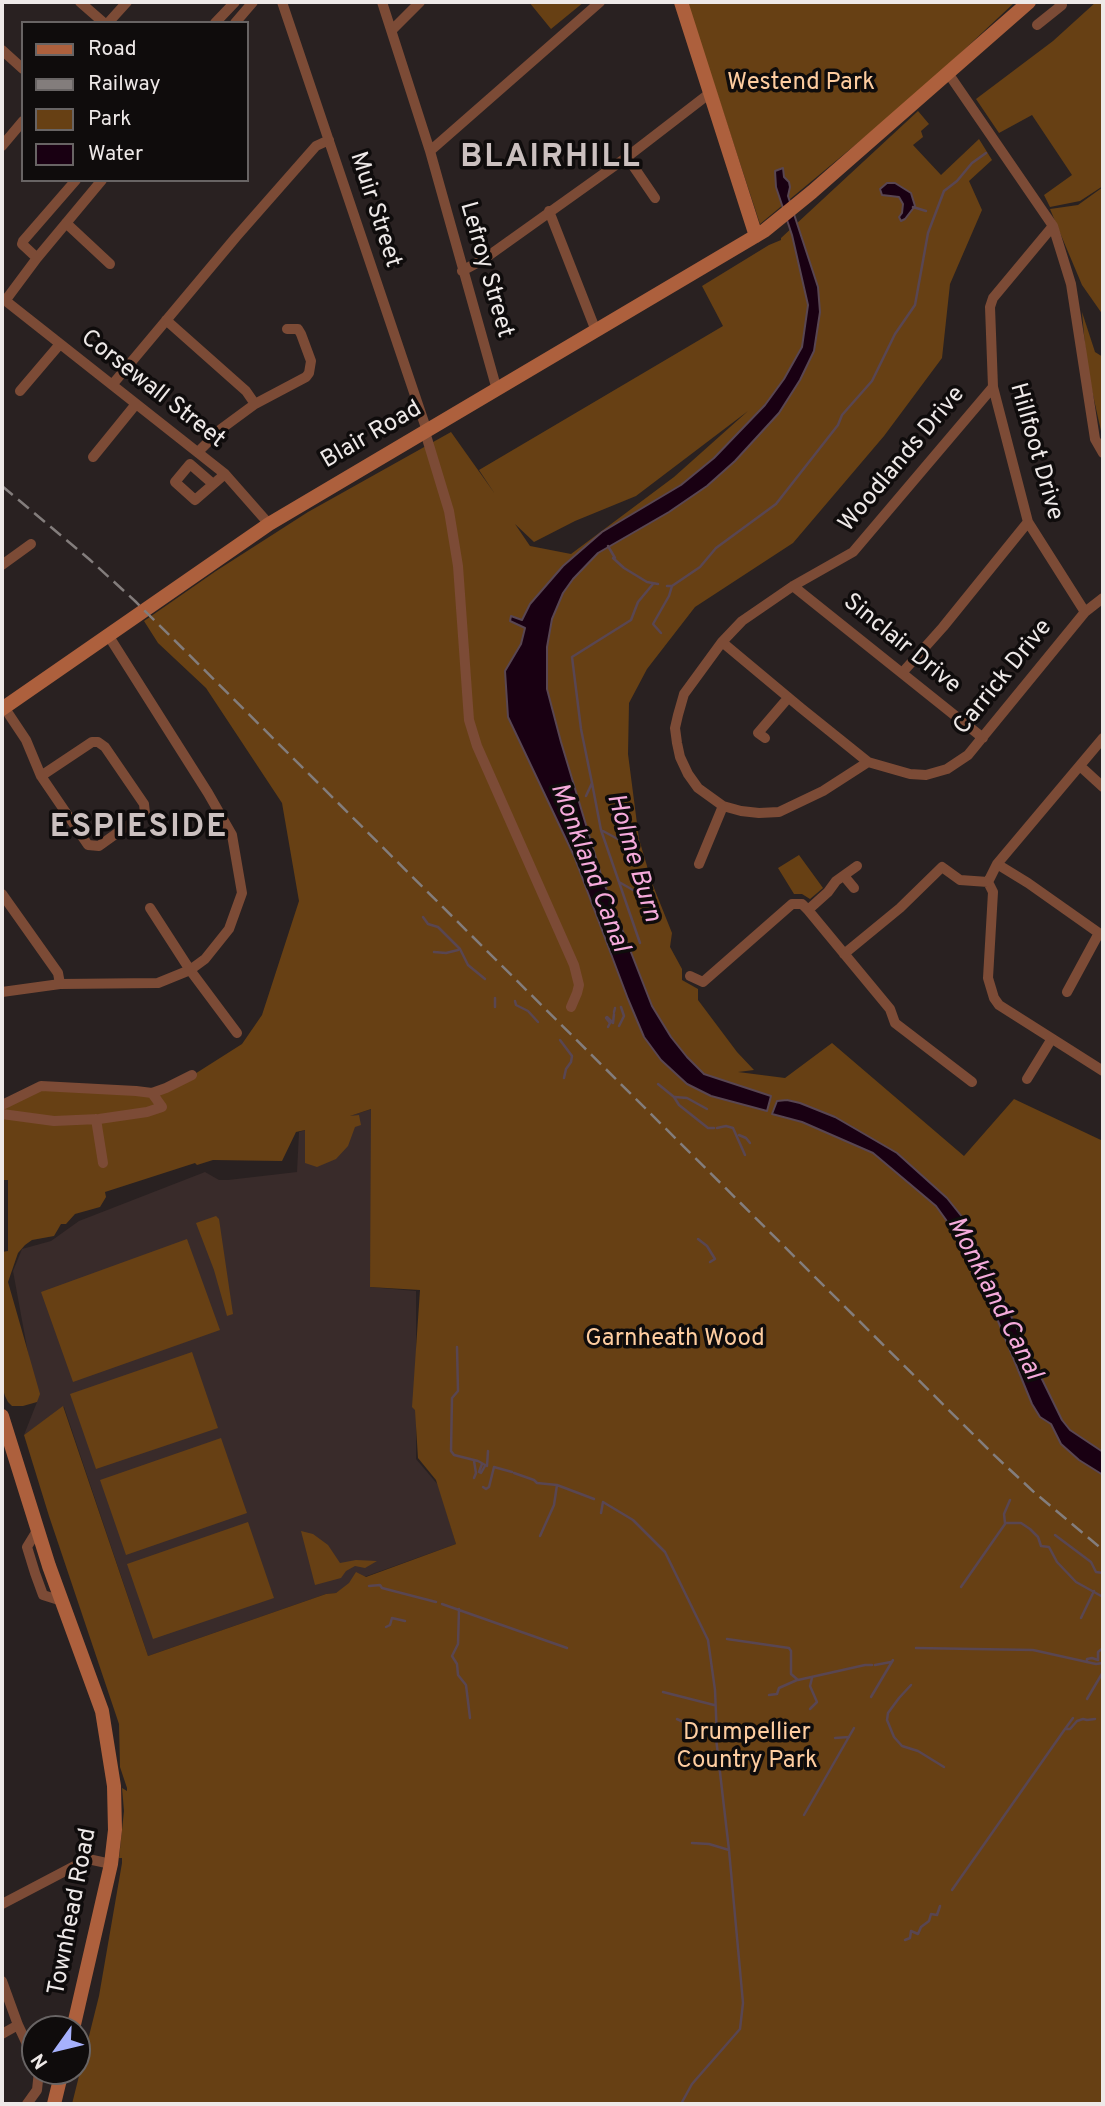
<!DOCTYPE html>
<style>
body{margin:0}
#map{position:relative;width:1105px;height:2106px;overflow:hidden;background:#292121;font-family:Overpass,sans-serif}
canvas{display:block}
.frame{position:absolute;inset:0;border:4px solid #eee9e8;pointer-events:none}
.legend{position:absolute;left:21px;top:21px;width:228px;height:161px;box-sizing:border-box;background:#0f0c0c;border:2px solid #686464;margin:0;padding:9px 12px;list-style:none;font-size:21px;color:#eee9e8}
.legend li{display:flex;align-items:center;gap:14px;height:35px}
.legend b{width:35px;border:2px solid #686464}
.north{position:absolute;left:21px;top:2015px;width:70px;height:70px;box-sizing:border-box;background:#0f0c0c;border:2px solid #686464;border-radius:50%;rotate:236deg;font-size:19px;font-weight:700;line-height:28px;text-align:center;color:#eee9e8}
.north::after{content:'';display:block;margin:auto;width:24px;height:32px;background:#a6b1fc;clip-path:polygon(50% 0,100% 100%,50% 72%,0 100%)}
</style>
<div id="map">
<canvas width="1105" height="2106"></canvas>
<div class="frame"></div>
<ul class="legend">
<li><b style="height:9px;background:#ad603d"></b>Road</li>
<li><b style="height:9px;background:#837d7c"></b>Railway</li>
<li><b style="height:19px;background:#674014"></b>Park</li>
<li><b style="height:19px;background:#190012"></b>Water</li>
</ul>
<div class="north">N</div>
</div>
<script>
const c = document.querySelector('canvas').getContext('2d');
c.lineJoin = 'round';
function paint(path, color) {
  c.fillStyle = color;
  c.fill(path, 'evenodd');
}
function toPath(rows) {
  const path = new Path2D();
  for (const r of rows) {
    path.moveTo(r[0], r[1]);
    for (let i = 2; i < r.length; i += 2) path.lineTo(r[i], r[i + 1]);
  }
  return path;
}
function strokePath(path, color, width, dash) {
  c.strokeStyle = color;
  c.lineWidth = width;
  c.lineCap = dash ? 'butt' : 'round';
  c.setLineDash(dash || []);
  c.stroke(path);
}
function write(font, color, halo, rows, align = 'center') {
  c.font = font + ' Overpass,sans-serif';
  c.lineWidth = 7;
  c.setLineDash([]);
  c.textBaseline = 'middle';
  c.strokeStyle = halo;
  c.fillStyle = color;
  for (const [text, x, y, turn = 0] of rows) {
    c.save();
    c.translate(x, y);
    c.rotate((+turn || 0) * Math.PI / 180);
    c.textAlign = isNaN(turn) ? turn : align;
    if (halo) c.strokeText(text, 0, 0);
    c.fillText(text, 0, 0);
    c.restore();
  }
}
paint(toPath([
 [375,1108,370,1287,416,1291,416,1459,439,1486,456,1544,356,1580,336,1593,326,1594,148,1656,64,1407,24,1435,37,1402,13,1271,22,1249,51,1241,79,1221,205,1172,219,1180,228,1180,297,1172,299,1132]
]), '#392b2a');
paint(toPath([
 [529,2,584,2,551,29],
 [687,2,1015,2,919,92,760,224],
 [1096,2,1103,4,1103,186,1080,201,1050,207,1044,195,1072,175,1032,115,999,133,976,99,1053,41],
 [918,111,929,124,921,131,923,137,913,145,941,175,979,139,992,160,969,181,982,210,950,284,942,358,884,436,793,543,695,607,647,669,629,703,628,754,639,839,652,883,672,933,670,947,682,969,682,980,698,989,698,1000,737,1052,754,1070,738,1072,785,1078,832,1043,964,1156,1014,1099,1103,1141,1103,2104,72,2104,99,1996,122,1863,122,1858,119,1858,124,1811,122,1788,127,1791,127,1788,120,1767,119,1724,49,1516,24,1435,63,1406,148,1656,326,1594,336,1593,349,1583,356,1572,366,1577,456,1544,436,1480,418,1458,415,1410,412,1407,420,1290,370,1287,371,1109,350,1116,359,1115,361,1125,355,1127,348,1146,336,1159,317,1167,305,1163,305,1130,296,1132,282,1161,213,1160,197,1165,195,1163,105,1192,106,1197,100,1207,75,1214,66,1224,61,1224,54,1236,32,1240,25,1245,18,1253,8,1282,40,1394,37,1402,23,1406,12,1406,8,1402,5,1396,2,1386,2,1252,8,1251,8,1180,2,1180,2,1106,39,1090,168,1091,242,1044,262,1015,299,901,282,803,206,688,158,643,144,621,216,571,308,512,451,432,495,494,479,470,723,326,702,286,769,245,781,240,781,238],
 [748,411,674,477,571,554,530,546,515,524,534,542,575,521,636,496],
 [1103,187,1103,315,1082,285,1050,209,1078,205],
 [1082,312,1095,352,1103,357,1103,440,1087,368],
 [799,855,823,888,810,899,802,894,794,894,778,868],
 [216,1216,219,1219,233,1314,227,1316,214,1270,196,1223],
 [187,1239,220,1330,73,1382,41,1292],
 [192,1352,218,1428,96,1469,70,1394],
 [221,1438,247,1513,126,1555,100,1480],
 [248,1522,274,1598,153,1639,127,1564],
 [301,1531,313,1534,328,1545,340,1563,356,1560,377,1561,365,1568,355,1566,346,1571,341,1578,315,1585]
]), '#674014');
const water = toPath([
 [783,168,784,177,789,182,790,187,788,196,818,287,820,312,814,351,800,380,779,413,735,461,707,486,669,512,598,553,573,579,563,593,552,619,547,647,547,689,561,742,602,878,652,1006,671,1037,687,1057,704,1074,771,1096,767,1111,711,1096,687,1084,661,1060,644,1037,628,999,574,856,508,717,505,671,521,644,525,628,510,621,511,616,522,620,530,604,563,566,602,532,681,485,714,458,765,405,784,379,802,347,808,305,792,235,776,187,775,171,783,168],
 [887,183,895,183,911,193,915,206,905,219,901,221,899,217,902,213,903,204,899,197,882,195,880,189,887,183],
 [787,1100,800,1103,835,1117,897,1153,947,1198,963,1218,1062,1420,1070,1430,1103,1452,1103,1475,1079,1460,1061,1444,1051,1424,1040,1417,1032,1404,998,1321,954,1231,936,1206,873,1153,802,1122,772,1114,777,1101,787,1100]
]);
paint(water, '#190012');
strokePath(water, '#594652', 2);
strokePath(toPath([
 [913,207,926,211],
 [608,546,615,558],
 [613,558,624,568,647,582,658,584],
 [667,586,672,586,700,567,716,548,776,504,838,425,842,415,872,381,895,334,915,305,928,233,944,191,957,181,972,163,986,153],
 [661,633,653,624,669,596,672,586],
 [592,783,601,830,640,943],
 [586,796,592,783,581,729,572,657,631,620,638,602,653,584],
 [603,831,625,843],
 [619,882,640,894],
 [423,917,428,924,438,927,460,949,468,965,485,979],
 [434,952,446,953,458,950],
 [515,1001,516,1005,528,1011,538,1022],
 [495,1007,495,998],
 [614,1012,615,1008],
 [619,1026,624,1016,621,1007],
 [608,1027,610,1023,606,1018,607,1017,613,1023,614,1014],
 [560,1040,572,1056,571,1062,566,1069,564,1078],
 [658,1084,674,1097,679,1105,708,1128,714,1128],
 [675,1097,687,1098,707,1109],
 [717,1128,726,1126,733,1128,745,1155],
 [739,1135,746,1138,750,1143],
 [698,1239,707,1246,715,1259,710,1262],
 [457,1347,458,1391,452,1398,451,1451,454,1455,478,1461,487,1466,488,1451],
 [482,1464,479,1472,481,1473,485,1466],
 [514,1473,534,1480,537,1483,557,1485,594,1499],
 [474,1478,476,1473,474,1461],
 [483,1487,486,1489,489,1487,494,1467,512,1472],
 [1010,1500,1004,1514,1005,1523,1021,1523,1030,1529,1038,1537,1041,1546,1049,1547,1057,1562,1076,1582,1103,1597],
 [601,1513,603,1502,633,1520,665,1552,708,1640,715,1690,717,1738,677,1719],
 [1055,1535,1091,1562,1096,1572,1103,1573],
 [540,1536,554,1505,557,1485],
 [369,1586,380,1585,382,1588,436,1602],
 [961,1587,1005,1524],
 [442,1604,567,1648],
 [459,1609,458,1644,452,1656,457,1664,458,1675,466,1685,470,1718],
 [1081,1618,1094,1591],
 [386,1627,390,1625,392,1618,405,1621],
 [727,1639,789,1648,791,1651,791,1674,798,1680,865,1665,872,1665],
 [916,1648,1033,1650,1096,1664,1103,1663],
 [1087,1661,1087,1659,1092,1658,1098,1660,1098,1652,1103,1648],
 [875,1665,891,1662],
 [663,1692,714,1705],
 [769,1695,777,1694,779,1688,797,1680],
 [871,1697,893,1660],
 [899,1698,888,1713,887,1720,894,1737,902,1746,918,1751,944,1767],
 [899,1698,911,1685],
 [1087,1699,1103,1672],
 [810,1709,817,1702,810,1686,812,1678],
 [1083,1719,1087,1720,1095,1719],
 [1065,1729,1073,1718],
 [835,1738,849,1737],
 [804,1815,854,1728],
 [692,1843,709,1844,729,1850],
 [952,1890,1065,1729,1070,1729,1077,1721,1083,1719],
 [905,1940,910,1938,911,1931,918,1934,921,1927,929,1921,931,1914,937,1915,940,1906],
 [681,2104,692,2084,740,2029,743,2003,729,1850,716,1738]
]), '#594652', 2.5);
strokePath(toPath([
 [80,2,104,23],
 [282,2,427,431],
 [382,2,430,151,497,390],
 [108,23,127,2],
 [215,23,235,2],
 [235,23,253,2],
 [1037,25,1062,5,1059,2],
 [392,30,420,2],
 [2,50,23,69],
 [948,73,1053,226,1071,284,1095,439,1103,453],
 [2,146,23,121],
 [430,151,600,2],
 [627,157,655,198],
 [549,211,596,331],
 [66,223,110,264],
 [1053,226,993,298,990,307,993,387,1028,522,1085,612],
 [37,258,22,244,23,241,76,180],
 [462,271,484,259,627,157,710,93],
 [2,298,225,474,269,524],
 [5,301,37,258,102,180],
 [166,320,246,391,255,404],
 [112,385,236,237,316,146,329,140],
 [20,391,60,344],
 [425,432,449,511,458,566,469,720,477,746,574,965,579,985,577,993,571,1007],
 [198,452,221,429,255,404,306,377,309,373,311,361,301,334,298,329,287,329],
 [93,457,136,404],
 [213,484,190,464,175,482,195,500,225,474],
 [2,565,31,544],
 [793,586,983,738],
 [722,642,801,708,868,762,910,774,926,775,947,769,968,755,1085,612,1103,598],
 [902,673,943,627,1028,522],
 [4,707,26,740,41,776,88,845,99,846,145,813,144,804,105,747,98,742,92,742,41,776],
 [765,738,758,733,788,698],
 [1103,738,997,864,988,882,993,892,988,978,994,998,999,1005,1103,1071],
 [868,762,823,791,779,812,759,813,741,811,723,806,698,788,688,774,680,757,677,743,675,728,678,715,684,694,722,642,742,621,793,586,853,552,993,387],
 [1080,766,1103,787],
 [699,864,723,806],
 [997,864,1028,883,1103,936],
 [857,866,836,881,828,892,808,910,890,1009,895,1023,972,1082],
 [844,876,854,888],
 [2,894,58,973,60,984],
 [150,908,190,970,237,1033],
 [844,954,900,908,942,867,960,880,988,882],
 [690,976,703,982,792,904,802,904,808,910],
 [2,992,60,984,158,983,190,970,205,959,229,929,242,893,232,835,208,793,108,635],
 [1067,992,1099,933],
 [1027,1079,1051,1040],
 [2,1105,41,1086,136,1091,152,1093,166,1088,192,1075],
 [2,1114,54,1121,99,1119,147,1112,162,1107,152,1093],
 [96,1119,103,1163],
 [38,1529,27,1547,35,1573,43,1595,62,1601],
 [2,1904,88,1859,111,1864],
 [2,1981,18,2025,35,2061],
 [2,2034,18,2025],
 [27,2104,37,2090,39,2071]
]), '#7c4b36', 10);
strokePath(toPath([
 [681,2,756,236],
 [2,709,269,524,764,231,812,192,1029,2],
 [2,1416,49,1566,102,1711,114,1786,115,1830,111,1864,73,2029],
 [54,2104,62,2071]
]), '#ad603d', 14);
strokePath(toPath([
 [2,486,89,559,135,601,993,1454,1035,1493,1103,1550]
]), '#837d7c', 2.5, [14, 7]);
write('24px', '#fecda0', '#0f0c0c', [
 ["Westend Park",801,84],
 ["Garnheath Wood",675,1340],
 ["Drumpellier",747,1734],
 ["Country Park",747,1762]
]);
write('24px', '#eee9e8', '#0f0c0c', [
 ["Muir Street",374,210,72],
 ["Lefroy Street",485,270,74],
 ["Corsewall Street",152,390,38],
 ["Blair Road",372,436,-30],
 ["Hillfoot Drive",1035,452,74],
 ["Woodlands Drive",903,460,-50],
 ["Sinclair Drive",901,645,39],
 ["Carrick Drive",1004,678,-51],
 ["Townhead Road",74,1912,-79]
]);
write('italic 26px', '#f5aadb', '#0f0c0c', [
 ["Holme Burn",632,858,73],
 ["Monkland Canal",588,868,69],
 ["Monkland Canal",993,1299,63]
]);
c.letterSpacing = '2px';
write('bold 32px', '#cbc0bf', '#0f0c0c', [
 ["BLAIRHILL",551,160],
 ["ESPIESIDE",139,830]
]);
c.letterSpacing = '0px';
</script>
